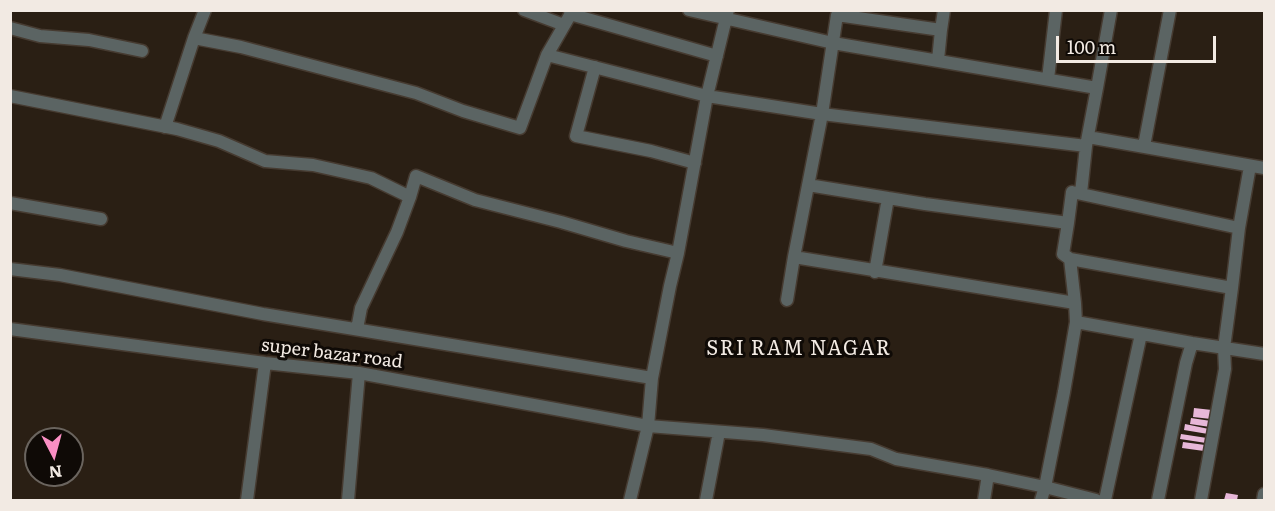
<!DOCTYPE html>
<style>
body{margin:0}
#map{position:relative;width:1275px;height:511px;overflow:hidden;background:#2a1f14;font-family:Literata,serif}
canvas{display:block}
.frame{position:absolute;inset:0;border:12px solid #f2eae3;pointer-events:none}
.north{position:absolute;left:24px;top:427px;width:60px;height:60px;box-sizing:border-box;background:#0f0a06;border:2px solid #6a645e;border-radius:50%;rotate:174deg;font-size:16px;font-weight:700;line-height:24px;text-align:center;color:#f2eae3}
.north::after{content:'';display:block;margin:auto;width:21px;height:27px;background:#fb8fc4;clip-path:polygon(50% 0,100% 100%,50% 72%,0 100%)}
.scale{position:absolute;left:1056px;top:36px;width:160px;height:27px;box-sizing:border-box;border:3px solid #f2eae3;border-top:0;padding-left:8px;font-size:18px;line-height:21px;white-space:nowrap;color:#f2eae3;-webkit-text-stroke:4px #0f0a06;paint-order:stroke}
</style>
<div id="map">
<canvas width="1275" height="511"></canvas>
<div class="frame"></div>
<div class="north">N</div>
<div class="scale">100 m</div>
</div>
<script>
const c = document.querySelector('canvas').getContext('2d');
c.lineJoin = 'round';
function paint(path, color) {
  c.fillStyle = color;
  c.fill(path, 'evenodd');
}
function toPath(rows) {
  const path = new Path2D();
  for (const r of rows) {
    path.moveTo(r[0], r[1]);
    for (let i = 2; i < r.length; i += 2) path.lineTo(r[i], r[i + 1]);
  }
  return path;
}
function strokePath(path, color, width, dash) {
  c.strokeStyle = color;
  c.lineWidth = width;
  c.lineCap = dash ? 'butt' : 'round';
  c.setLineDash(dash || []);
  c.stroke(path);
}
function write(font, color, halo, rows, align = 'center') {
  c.font = font + ' Literata,serif';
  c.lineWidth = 6;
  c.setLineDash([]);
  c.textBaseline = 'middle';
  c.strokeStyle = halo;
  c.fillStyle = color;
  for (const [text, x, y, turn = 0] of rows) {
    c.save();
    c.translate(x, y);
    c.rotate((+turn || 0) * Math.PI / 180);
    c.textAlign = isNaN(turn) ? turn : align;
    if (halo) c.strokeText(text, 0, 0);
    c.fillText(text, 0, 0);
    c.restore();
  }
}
paint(toPath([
 [1194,408,1212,410,1211,419,1193,417],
 [1191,418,1211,421,1210,427,1190,424],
 [1185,424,1209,429,1208,434,1184,430],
 [1181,434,1207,438,1206,443,1180,439],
 [1183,442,1205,445,1204,451,1182,448],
 [1226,493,1238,495,1237,500,1224,500]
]), '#e7b7d8');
const street = toPath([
 [524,10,564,25],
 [689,10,833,43,1097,88,1111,10],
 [570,14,717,56],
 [10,28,40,36,89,40,142,51],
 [194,38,205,10],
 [547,55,707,96,822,114,1086,146,1097,88],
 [938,60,941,30],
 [595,67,576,136,651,151,695,163],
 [1048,79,1056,10],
 [10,96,177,129,219,141,265,161,313,165,371,178,410,197,416,176,475,200,561,222,626,241,678,253],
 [165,127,194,38,241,47,416,93,463,111,520,128,547,55,573,10],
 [1088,137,1264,168],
 [1144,146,1170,10],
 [808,185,925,204,1068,223,1072,192,1239,228],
 [1081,193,1086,146],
 [10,203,101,219],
 [1068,223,1063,254,1070,259,1075,303],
 [794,257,1075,303,1076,322],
 [1070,259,1232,288],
 [10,269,60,275,263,314,652,378],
 [875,272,888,198],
 [787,300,794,257,822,114,837,15,941,30,944,10],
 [10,329,265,363,359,373,648,426,763,435,871,449,896,459,988,475,1045,487,1096,500],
 [357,329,361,308,397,232,410,197],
 [247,500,265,363],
 [348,500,359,373],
 [630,500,648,426,652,378,670,286,678,253,707,96,728,10],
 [706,500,719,432],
 [984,500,988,475],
 [1041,500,1045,487,1064,392,1076,322,1192,343,1264,354],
 [1105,500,1141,334],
 [1158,500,1186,363,1192,343],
 [1201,500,1225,369,1224,348,1232,288,1239,228,1250,166],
 [1263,500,1264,494]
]);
strokePath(street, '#463b31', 15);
strokePath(street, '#5b6463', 12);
write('18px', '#f2eae3', '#0f0a06', [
 ["super bazar road",332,354,7]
]);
c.letterSpacing = '1.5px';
write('20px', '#f2eae3', '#0f0a06', [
 ["SRI RAM NAGAR",799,349]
]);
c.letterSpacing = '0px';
</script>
